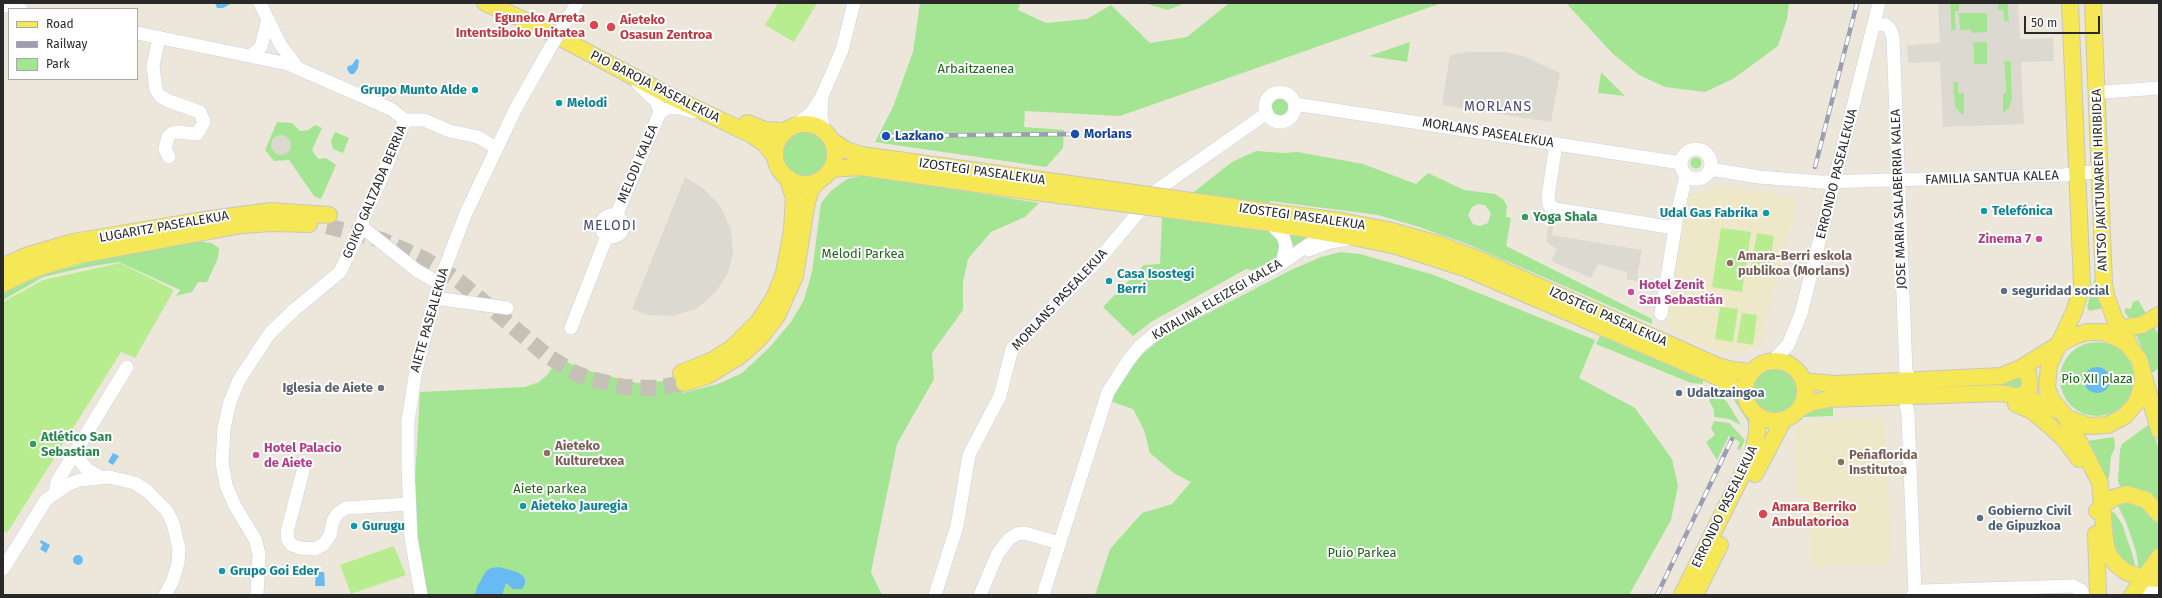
<!DOCTYPE html>
<meta charset="utf-8">
<style>
body{margin:0}
#map{position:relative;width:2162px;height:598px;overflow:hidden;background:#ece7da;font-family:"Fira Sans",sans-serif}
canvas{display:block}
.frame{position:absolute;inset:0;border:4px solid #292929;pointer-events:none}
.legend{position:absolute;left:8px;top:8px;width:130px;height:72px;box-sizing:border-box;background:#fff;border:1px solid #a9a9a9;margin:0;padding:5px 7px;list-style:none;font-size:12px;color:#292929}
.legend li{display:flex;align-items:center;gap:8px;height:20px}
.legend b{width:20px;border:1px solid #a9a9a9}
.scale{position:absolute;left:2024px;top:16px;width:76px;height:18px;box-sizing:border-box;border:2px solid #292929;border-top:0;padding-left:5px;font-size:12px;line-height:14px;white-space:nowrap;color:#292929;-webkit-text-stroke:3px #fff;paint-order:stroke}
</style>
<div id="map">
<canvas width="2162" height="598"></canvas>
<div class="frame"></div>
<ul class="legend">
<li><b style="height:5px;background:#f5e755"></b>Road</li>
<li><b style="height:5px;background:#9c9db4"></b>Railway</li>
<li><b style="height:11px;background:#a4e594"></b>Park</li>
</ul>
<div class="scale">50 m</div>
</div>
<script>
const c = document.querySelector('canvas').getContext('2d');
c.lineJoin = 'round';
function paint(path, color) {
  c.fillStyle = color;
  c.fill(path, 'evenodd');
}
function toPath(rows) {
  const path = new Path2D();
  for (const r of rows) {
    if (r.length === 3) {
      path.moveTo(r[0] + r[2], r[1]);
      path.arc(r[0], r[1], r[2], 0, 2 * Math.PI);
      continue;
    }
    path.moveTo(r[0], r[1]);
    for (let i = 2; i < r.length; i += 2) path.lineTo(r[i], r[i + 1]);
  }
  return path;
}
function strokePath(path, color, width, dash) {
  c.strokeStyle = color;
  c.lineWidth = width;
  c.lineCap = dash ? 'butt' : 'round';
  c.setLineDash(dash || []);
  c.stroke(path);
}
function write(font, color, halo, rows, align = 'center') {
  c.font = font + ' "Fira Sans",sans-serif';
  c.lineWidth = 4;
  c.setLineDash([]);
  c.textBaseline = 'middle';
  c.strokeStyle = halo;
  c.fillStyle = color;
  for (const [text, x, y, turn = 0] of rows) {
    c.save();
    c.translate(x, y);
    c.rotate((+turn || 0) * Math.PI / 180);
    c.textAlign = isNaN(turn) ? turn : align;
    if (halo) c.strokeText(text, 0, 0);
    c.fillText(text, 0, 0);
    c.restore();
  }
}
paint(toPath([
 [1717,185,1798,198,1760,345,1747,351,1720,352,1667,329,1689,194,1700,193],
 [1885,417,1891,564,1811,567,1808,499,1797,496,1795,428,1808,422]
]), '#eee7c8');
paint(toPath([
 [920,3,1020,3,1018,10,1046,23,1087,19,1111,5,1150,43,1187,37,1229,3,1448,3,1439,4,1120,116,1025,111,1024,127,1064,130,1063,148,1046,167,875,142,893,107,913,52],
 [1144,3,1185,3,1168,10],
 [1566,3,1789,3,1787,19,1778,46,1733,79,1705,92,1665,87,1639,75,1612,53],
 [1950,3,1959,3,1959,11,1955,11,1956,30,1951,31],
 [1998,3,2008,3,2009,21,2004,22,2003,11,1998,10],
 [1959,13,1987,13,1987,33,1971,33,1971,30,1959,30],
 [1410,42,1407,62,1369,56],
 [1973,42,1987,42,1987,64,1974,64],
 [2004,61,2011,61,2012,99,2009,109,2003,113,2003,93,2006,93],
 [1601,72,1625,96,1598,93],
 [1952,82,1958,82,1964,93,1964,115,1961,114,1955,107],
 [1280,107,9],
 [277,122,292,123,300,131,308,130,315,125,322,128,312,150,318,159,326,158,336,165,321,199,314,196,289,160,274,161,265,150],
 [805,154,22],
 [335,132,349,138,343,153,333,149,331,141],
 [1256,151,1283,153,1298,152,1363,164,1416,184,1428,173,1464,190,1495,194,1503,199,1507,206,1506,217,1511,218,1506,246,1652,319,1652,324,1467,244,1419,227,1378,215,1270,201,1268,229,1278,239,1280,246,1276,258,1254,270,1246,269,1151,322,1133,336,1103,307,1144,265,1160,264,1162,217,1232,162],
 [1478,204,1485,205,1491,213,1488,223,1480,226,1473,224,1468,215,1472,207],
 [1696,163,5.5],
 [864,175,1039,203,1025,217,991,232,968,259,963,282,963,310,932,353,934,379,897,444,871,572,882,595,426,595,420,571,414,496,420,392,525,387,539,382,548,374,558,358,585,370,637,383,680,380,683,393,718,384,742,373,769,348,791,322,804,300,812,272,821,203,832,190,847,179],
 [1288,233,1313,237,1290,253],
 [198,241,211,243,219,248,218,258,207,282,198,282,192,292,176,296,180,290,119,262,87,267,43,277,3,300,3,291,49,273,101,259],
 [1341,252,1360,254,1434,275,1595,340,1579,378,1635,408,1672,459,1678,486,1671,520,1629,595,1095,595,1110,549,1142,513,1172,504,1191,482,1175,474,1150,453,1144,430,1133,409,1110,401,1117,385,1139,357,1164,336,1291,270,1321,257],
 [2096,274,2103,308,2089,311,2087,307],
 [2138,300,2147,315,2138,320,2130,319,2125,313,2125,308,2131,309,2133,302],
 [2153,325,2159,336,2159,368,2154,372,2152,372,2136,335],
 [1600,336,1703,380,1703,384,1691,383,1596,344],
 [2097,379,37],
 [1774,391,23],
 [2025,376,2027,386,2019,389,2009,385,1986,386,1986,383],
 [1719,385,1736,397,1751,423,1748,447,1747,443,1750,425,1733,398,1718,387],
 [1710,390,1713,390,1727,402,1741,425,1729,419,1714,417,1714,410,1707,396],
 [1833,408,1833,416,1802,417,1808,412,1817,409],
 [1714,421,1729,423,1745,440,1740,450,1737,449,1740,442,1729,436,1717,460,1706,442,1715,435,1711,428],
 [2151,423,2159,451,2159,507,2122,491,2118,481,2120,450,2122,444],
 [2114,437,2115,448,2111,456,2109,478,2105,479,2087,441],
 [2128,502,2139,504,2159,525,2159,547,2141,572,2139,572,2136,551,2126,522,2117,504],
 [2114,512,2122,524,2132,553,2135,565,2133,570,2115,552,2111,536,2111,513]
]), '#a4e594');
paint(toPath([
 [778,3,817,3,794,42,765,25],
 [1721,228,1751,232,1742,292,1712,287],
 [1757,233,1774,236,1769,268,1751,266],
 [120,263,174,290,135,358,121,352,7,533,3,531,3,302,43,280],
 [1720,307,1738,309,1733,342,1715,339],
 [1742,313,1757,315,1753,345,1737,342],
 [394,546,406,575,351,594,340,565]
]), '#b7ed8f');
paint(toPath([
 [1938,3,1950,3,1951,31,1956,30,1955,11,1959,11,1959,3,1998,3,1998,10,2003,10,2004,22,2009,21,2008,3,2018,3,2020,39,2053,38,2054,61,2021,62,2024,124,1943,127,1940,62,1908,63,1907,45,1940,43],
 [1959,13,1987,13,1987,32,1971,33,1971,30,1960,30],
 [1987,42,1987,64,1974,64,1973,42],
 [2004,61,2011,61,2012,99,2009,109,2003,113,2003,93,2006,93],
 [1953,82,1958,82,1958,93,1964,93,1964,114,1961,114,1955,107],
 [1468,52,1504,52,1523,56,1560,73,1551,122,1442,105,1450,55],
 [281,145,10],
 [685,177,704,189,721,207,731,230,733,254,727,275,715,293,696,309,672,316,647,315,632,309],
 [1550,215,1554,216,1552,235,1642,250,1637,277,1653,280,1653,285,1627,279,1627,272,1598,264,1591,278,1551,261,1557,249,1546,242]
]), '#dcd9d1');
paint(toPath([
 [215,3,232,3,223,8,217,8],
 [356,59,359,60,358,68,354,74,350,74,347,69,348,66,352,65],
 [2097,380,13],
 [113,453,119,456,113,465,108,462],
 [41,540,50,545,46,553,40,549,43,544,40,543],
 [78,560,5],
 [499,567,517,572,522,575,525,579,525,584,522,589,513,589,506,583,502,595,475,595,477,587,486,571,491,568],
 [316,572,324,572,325,586,315,586]
]), '#68baf2');
strokePath(toPath([
 [327,226,382,240,422,258,441,269,459,281,546,355,575,373,591,379,624,387,657,388,684,383]
]), '#c5c1b7', 16, [16, 8]);
const minor = toPath([
 [260,3,280,44,297,67],
 [3,5,21,9],
 [567,20,577,3],
 [1874,24,1886,25,1890,29,1893,37,1906,372,1910,378,1916,381],
 [137,33,288,64,391,109,405,120,424,120,450,131,478,137,496,148],
 [159,37,153,66,156,90,160,96,169,101,200,112,204,122,197,134,178,132,172,133,168,137,165,149,169,157],
 [250,56,261,47,268,19],
 [638,84,657,102,660,112,669,108,681,108,693,112],
 [1280,107,15],
 [2097,95,2104,92,2159,88],
 [822,98,821,113,823,129],
 [1295,104,1681,163],
 [797,124,812,112,822,96,842,50,854,3],
 [1556,144,1548,197,1549,205,1555,209,1675,228],
 [1696,164,15],
 [1710,169,1759,177,1821,182,2063,175,2094,172,2100,168],
 [612,226,11],
 [616,216,660,112],
 [1270,223,1283,236,1286,246,1282,263],
 [362,227,416,270,439,283],
 [1309,250,1330,242,1348,239],
 [435,298,507,308],
 [1661,314,1678,210,1686,176],
 [571,328,607,236],
 [1773,361,1788,345,1801,314,1879,3],
 [1905,396,1908,415,1915,595],
 [78,447,81,462,87,469,100,477],
 [303,471,287,532,288,540,292,545,300,548,315,549,324,544,330,535,333,521,338,513,346,508,409,504],
 [55,493,57,482,127,367],
 [3,569,46,500,67,485,80,480,109,477,135,483,147,491,167,511,173,523,179,549,178,563,173,580,165,595],
 [257,595,259,554,255,539,235,506,226,485,222,463,224,428,230,402,239,380,270,333,294,310,340,272,362,227,363,219,381,179,405,120],
 [421,595,411,538,408,469,408,421,416,370,439,283,466,213,516,108,550,48],
 [935,595,957,526,969,455,1000,396,1012,349,1101,257,1157,190,1267,113],
 [980,595,998,553,1009,539,1017,534,1025,533,1059,543],
 [1043,595,1108,392,1128,361,1140,346,1157,332,1282,263,1330,230],
 [1913,595,1923,591,2073,586,2081,590,2083,595],
 [2146,595,2159,585]
]);
const major = toPath([
 [485,3,538,26,666,94,752,135,765,144,775,157],
 [2070,3,2082,285,2074,312,2049,365,2047,388,2051,399,2067,418,2089,426,2108,425,2125,416,2137,402,2143,381,2142,370],
 [2093,3,2104,284,2107,298,2114,317,2129,344],
 [747,123,765,130,786,131],
 [805,154,30],
 [833,141,846,150,862,155,999,174],
 [831,169,860,167,998,187],
 [1270,212,1341,221,1388,230,1438,244,1480,260,1718,366,1732,370,1751,372],
 [1270,223,1358,238,1396,246,1467,269,1720,378,1744,394],
 [3,266,26,256,73,242,203,220,271,211,329,215],
 [3,284,31,270,76,256,242,225,271,223,309,224],
 [2112,330,2142,325,2159,315],
 [1775,391,30],
 [681,373,713,360,733,347,759,321,774,298,784,273,792,230,794,198,787,177],
 [1803,381,1835,384,2001,376,2019,369,2061,343,2075,336,2087,332,2104,332,2125,342,2139,359,2159,430],
 [684,383,707,376,740,356,759,339,777,316,795,276,807,202,811,190,818,181],
 [2018,396,2027,393,2030,385,2028,373,2019,369],
 [2016,404,2032,411,2050,426,2065,440,2079,459],
 [1801,408,1810,403,1829,399,2001,393,2026,398,2060,411],
 [2067,418,2100,483,2105,540,2108,553,2116,564,2126,572,2143,578,2159,579],
 [1755,474,1783,421],
 [2097,511,2113,498,2127,494,2146,500,2159,514],
 [2096,534,2098,595],
 [1682,595,1753,453,1757,433,1757,416],
 [1695,595,1720,545],
 [2132,595,2159,557]
]);
strokePath(minor, '#cfd0e2', 14);
strokePath(major, '#c7c7c7', 18);
strokePath(minor, '#fff', 13);
strokePath(major, '#f5e755', 16);
const rail = toPath([
 [886,136,1075,134],
 [1815,167,1857,3],
 [1657,595,1732,439]
]);
strokePath(rail, '#9c9db4', 4.5);
strokePath(rail, '#fff', 3, [9]);
const minorBridge = toPath([
 [550,48,567,20]
]);
const majorBridge = toPath([
 [999,174,1270,212],
 [998,187,1270,223]
]);
strokePath(minorBridge, '#cfd0e2', 14, []);
strokePath(majorBridge, '#c7c7c7', 18, []);
strokePath(minorBridge, '#fff', 13);
strokePath(majorBridge, '#f5e755', 16);
for (const [x, y, r, color] of [
 [594,25,5,"#e0444e"],
 [611,27,5,"#e0444e"],
 [475,90,4,"#0f9aa8"],
 [559,103,4,"#0f9aa8"],
 [1075,134,5,"#1a4fb4"],
 [886,136,5,"#1a4fb4"],
 [1984,211,4,"#0f9aa8"],
 [1766,213,4,"#0f9aa8"],
 [1525,217,4,"#2e9e5b"],
 [2039,239,4,"#d1479c"],
 [1730,263,4,"#8d6e63"],
 [1109,281,4,"#0f9aa8"],
 [2004,291,4,"#5c6f8a"],
 [1631,292,4,"#d1479c"],
 [381,388,4,"#6b7280"],
 [1679,393,4,"#5c6f8a"],
 [33,444,4,"#2e9e5b"],
 [547,453,4,"#8d6e63"],
 [256,455,4,"#d1479c"],
 [1841,462,4,"#8d6e63"],
 [523,506,4,"#0f9aa8"],
 [1763,514,5,"#e0444e"],
 [1980,518,4,"#5c6f8a"],
 [354,526,4,"#0f9aa8"],
 [222,571,4,"#0f9aa8"]
]) {
  const dot = new Path2D();
  dot.arc(x, y, r, 0, 2 * Math.PI);
  c.fillStyle = color;
  c.fill(dot);
  strokePath(dot, '#fff', 1.5);
}
write('bold 13px', '#be3a42', '#fff', [
 ["Eguneko Arreta",585,18,"right"],
 ["Intentsiboko Unitatea",585,33,"right"],
 ["Aieteko",620,20],
 ["Osasun Zentroa",620,35],
 ["Amara Berriko",1772,507],
 ["Anbulatorioa",1772,522]
], 'left');
write('13px', '#1c6717', '#fff', [
 ["Arbaitzaenea",976,69],
 ["Melodi Parkea",863,254],
 ["Pio XII plaza",2097,379],
 ["Aiete parkea",550,489],
 ["Puio Parkea",1362,553]
]);
write('13px', '#292929', '#fff', [
 ["PIO BAROJA PASEALEKUA",655,87,27],
 ["MORLANS PASEALEKUA",1488,133,9],
 ["MELODI KALEA",638,164,-67],
 ["IZOSTEGI PASEALEKUA",982,172,8],
 ["ERRONDO PASEALEKUA",1837,174,-76],
 ["FAMILIA SANTUA KALEA",1992,178,-2],
 ["ANTSO JAKITUNAREN HIRIBIDEA",2100,180,-92],
 ["GOIKO GALTZADA BERRIA",375,192,-67],
 ["JOSE MARIA SALABERRIA KALEA",1899,199,-92],
 ["IZOSTEGI PASEALEKUA",1302,217,8],
 ["LUGARITZ PASEALEKUA",164,227,-10],
 ["MORLANS PASEALEKUA",1060,300,-47],
 ["KATALINA ELEIZEGI KALEA",1217,300,-30],
 ["IZOSTEGI PASEALEKUA",1608,317,24],
 ["AIETE PASEALEKUA",430,320,-74],
 ["ERRONDO PASEALEKUA",1725,507,-64]
]);
write('bold 13px', '#0d838f', '#fff', [
 ["Grupo Munto Alde",467,90,"right"],
 ["Melodi",567,103],
 ["Telefónica",1992,211],
 ["Udal Gas Fabrika",1758,213,"right"],
 ["Casa Isostegi",1117,274],
 ["Berri",1117,289],
 ["Aieteko Jauregia",531,506],
 ["Gurugu",362,526],
 ["Grupo Goi Eder",230,571]
], 'left');
write('bold 13px', '#164399', '#fff', [
 ["Morlans",1084,134],
 ["Lazkano",895,136]
], 'left');
write('bold 13px', '#27864d', '#fff', [
 ["Yoga Shala",1533,217],
 ["Atlético San",41,437],
 ["Sebastian",41,452]
], 'left');
write('bold 13px', '#b23c85', '#fff', [
 ["Zinema 7",2031,239,"right"],
 ["Hotel Zenit",1639,285],
 ["San Sebastián",1639,300],
 ["Hotel Palacio",264,448],
 ["de Aiete",264,463]
], 'left');
write('bold 13px', '#785e54', '#fff', [
 ["Amara-Berri eskola",1738,256],
 ["publikoa (Morlans)",1738,271],
 ["Aieteko",555,446],
 ["Kulturetxea",555,461],
 ["Peñaflorida",1849,455],
 ["Institutoa",1849,470]
], 'left');
write('bold 13px', '#4e5e75', '#fff', [
 ["seguridad social",2012,291],
 ["Udaltzaingoa",1687,393],
 ["Gobierno Civil",1988,511],
 ["de Gipuzkoa",1988,526]
], 'left');
write('bold 13px', '#5b616d', '#fff', [
 ["Iglesia de Aiete",373,388]
], 'right');
c.letterSpacing = '1px';
write('14px', '#484a7b', '#fff', [
 ["MORLANS",1498,107],
 ["MELODI",610,226]
]);
c.letterSpacing = '0px';
</script>
